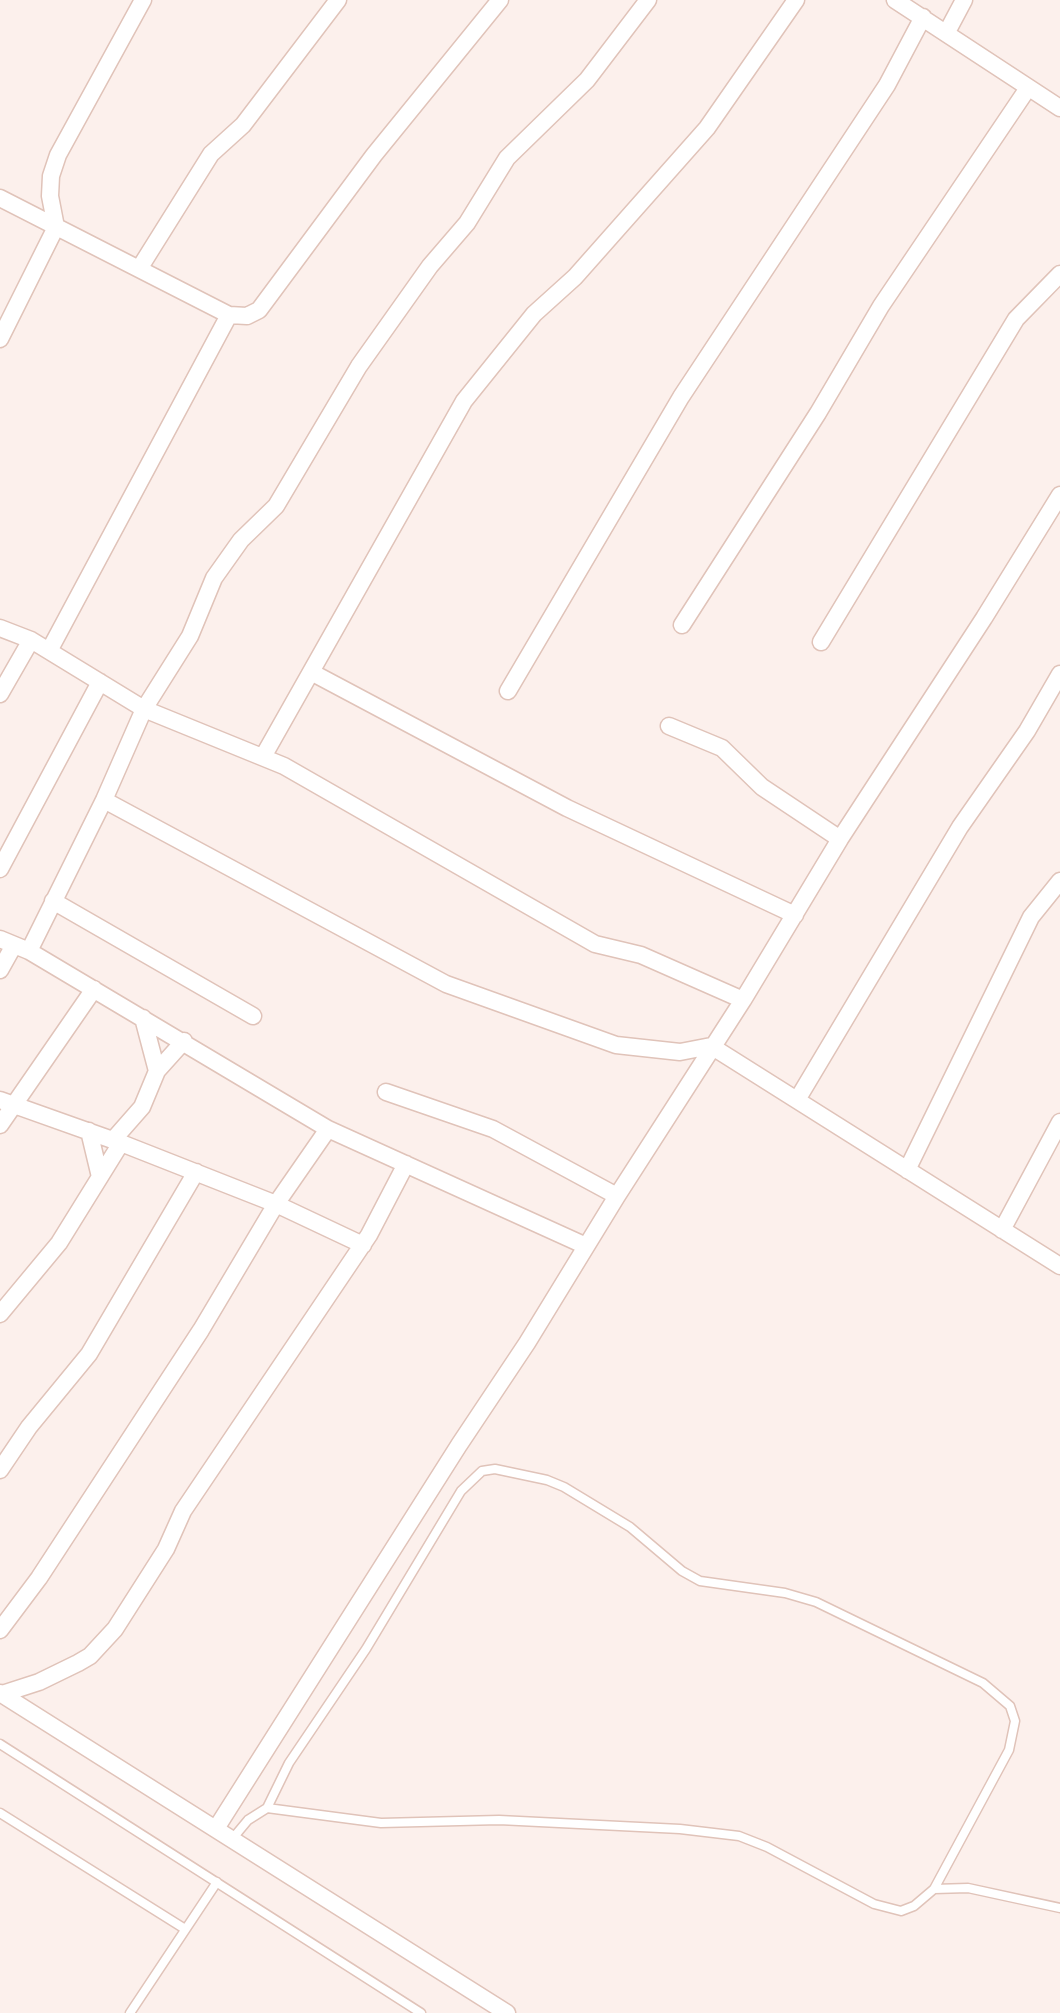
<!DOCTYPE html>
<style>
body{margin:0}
canvas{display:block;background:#fcf0ec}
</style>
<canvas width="1060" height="2013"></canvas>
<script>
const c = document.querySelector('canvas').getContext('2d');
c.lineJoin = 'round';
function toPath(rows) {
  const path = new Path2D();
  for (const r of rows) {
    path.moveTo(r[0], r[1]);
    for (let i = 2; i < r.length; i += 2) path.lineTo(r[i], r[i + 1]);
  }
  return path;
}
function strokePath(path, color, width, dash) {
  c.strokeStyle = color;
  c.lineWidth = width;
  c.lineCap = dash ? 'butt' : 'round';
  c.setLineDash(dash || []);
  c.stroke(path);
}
const lane = toPath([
 [0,1744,421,2013],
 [0,1813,185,1929],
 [233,1838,248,1820,267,1808,381,1823,499,1820,680,1829,739,1836,767,1847,874,1904,901,1911,914,1906,934,1889,1009,1750,1015,1721,1010,1706,983,1683,816,1602,785,1593,700,1581,682,1571,630,1527,564,1487,547,1480,495,1469,482,1471,461,1491,366,1649,289,1763,267,1808],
 [934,1889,968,1888,1060,1908],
 [130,2013,217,1882]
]);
const street = toPath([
 [895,0,1060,108],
 [947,32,964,0],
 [0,198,229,315,247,316,259,310,374,155,500,0],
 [139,269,211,154,243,125,338,0],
 [0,339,56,227,50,196,51,176,58,155,143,0],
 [682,625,818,413,881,306,1028,88],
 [0,628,31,640,144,709,284,766,595,944,641,955,743,1000],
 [821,642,1016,319,1060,274],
 [49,651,229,315],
 [311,672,567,808,795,915],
 [508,691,681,397,887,85,923,17],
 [0,694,31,640],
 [669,726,722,748,762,787,840,839],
 [264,755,464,401,534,314,575,277,707,128,796,0],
 [104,800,446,984,616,1045,680,1052,711,1046,1060,1266],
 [0,869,100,682],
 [53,901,253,1016],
 [0,939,29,951,328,1129,586,1246],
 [29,951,104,800,144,709,190,636,214,578,241,540,276,506,359,366,430,266,467,223,507,158,587,80,648,0],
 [0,970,14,945],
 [143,1018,157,1071],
 [386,1092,493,1129,617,1196],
 [0,1100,121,1143,276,1204,363,1245],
 [797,1100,960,827,1027,731,1060,674],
 [0,1125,94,989],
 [89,1131,100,1177],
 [113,1140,142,1107,157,1071,184,1041],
 [907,1170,1031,917,1060,881],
 [1002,1230,1060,1122],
 [0,1314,59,1243,121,1143],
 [0,1470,29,1427,89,1354,196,1172],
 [0,1630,39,1578,201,1330,276,1204,328,1129],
 [0,1693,507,2013],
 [2,1694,39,1682,78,1663,90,1656,115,1629,166,1549,183,1511,369,1235,406,1164],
 [217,1827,459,1445,527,1343,617,1196,743,1000,840,839,984,618,1060,495]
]);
strokePath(lane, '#e0c3b9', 11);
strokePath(street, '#e0c3b9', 19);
strokePath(lane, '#fff', 8);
strokePath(street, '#fff', 16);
</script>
